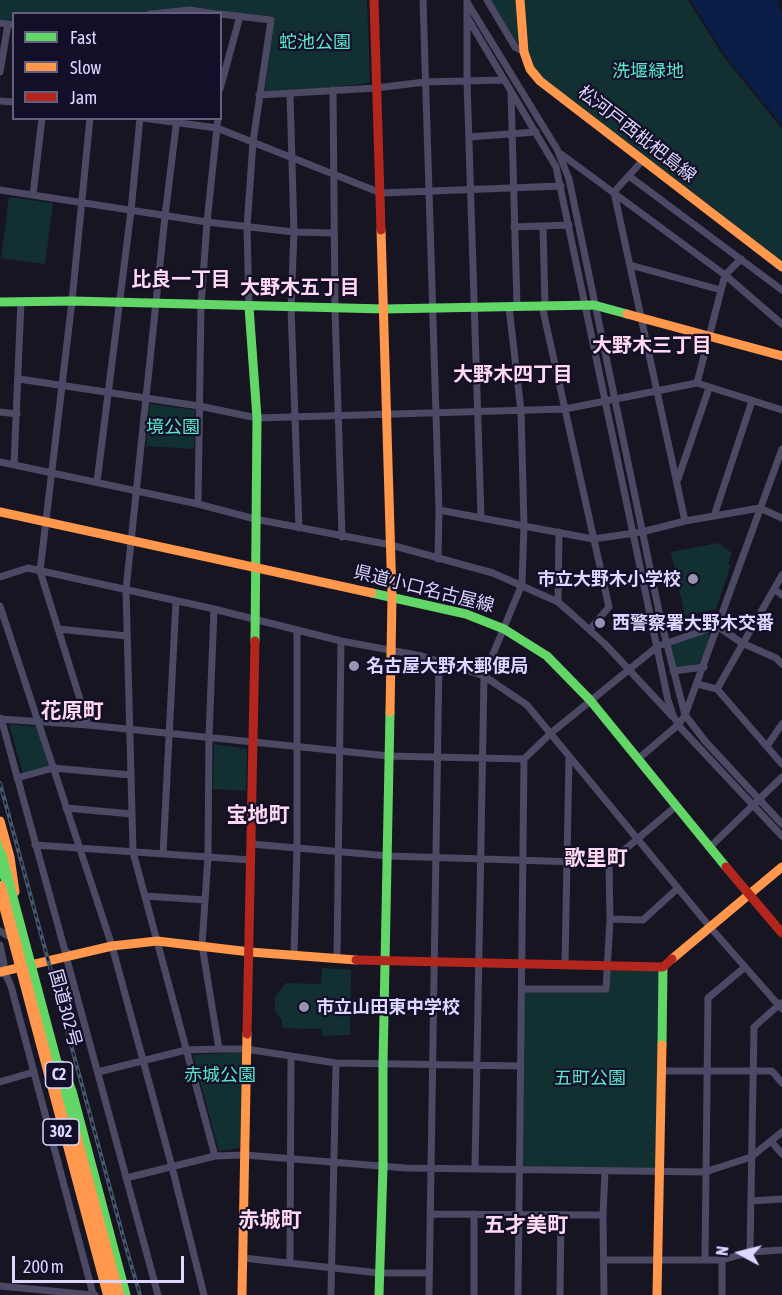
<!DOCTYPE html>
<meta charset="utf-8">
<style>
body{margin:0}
#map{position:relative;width:782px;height:1295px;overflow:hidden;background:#181523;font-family:"Asap Condensed",sans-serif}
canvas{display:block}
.legend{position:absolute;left:12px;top:12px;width:210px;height:108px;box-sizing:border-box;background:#140f29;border:2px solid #645f7f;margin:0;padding:8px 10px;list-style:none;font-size:18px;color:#ddd7ff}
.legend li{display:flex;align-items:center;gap:12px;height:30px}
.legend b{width:30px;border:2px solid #645f7f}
.north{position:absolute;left:710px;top:1223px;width:60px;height:60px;-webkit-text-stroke:4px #140f29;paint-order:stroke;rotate:277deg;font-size:16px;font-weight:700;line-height:24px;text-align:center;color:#ddd7ff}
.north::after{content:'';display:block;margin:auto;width:21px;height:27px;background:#ddd7ff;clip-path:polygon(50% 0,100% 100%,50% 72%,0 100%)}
.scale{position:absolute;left:12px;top:1256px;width:172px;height:27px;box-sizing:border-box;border:3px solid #ddd7ff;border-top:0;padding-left:8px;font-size:18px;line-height:21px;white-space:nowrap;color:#ddd7ff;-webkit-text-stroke:4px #140f29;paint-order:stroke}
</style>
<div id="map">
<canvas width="782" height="1295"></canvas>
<ul class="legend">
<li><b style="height:8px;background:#63d668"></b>Fast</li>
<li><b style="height:8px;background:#ff974d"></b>Slow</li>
<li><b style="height:8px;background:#b3261e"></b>Jam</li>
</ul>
<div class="north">N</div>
<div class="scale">200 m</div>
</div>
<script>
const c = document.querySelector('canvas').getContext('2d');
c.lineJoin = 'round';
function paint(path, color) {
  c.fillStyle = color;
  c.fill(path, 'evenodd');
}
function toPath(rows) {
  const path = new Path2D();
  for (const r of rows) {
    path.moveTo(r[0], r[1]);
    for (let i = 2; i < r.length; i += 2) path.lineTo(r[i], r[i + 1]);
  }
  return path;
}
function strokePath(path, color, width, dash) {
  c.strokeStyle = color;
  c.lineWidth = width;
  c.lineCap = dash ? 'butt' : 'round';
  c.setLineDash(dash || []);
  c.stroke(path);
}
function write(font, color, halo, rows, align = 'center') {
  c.font = font + ' "Asap Condensed","Noto Sans JP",sans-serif';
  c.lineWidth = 4.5;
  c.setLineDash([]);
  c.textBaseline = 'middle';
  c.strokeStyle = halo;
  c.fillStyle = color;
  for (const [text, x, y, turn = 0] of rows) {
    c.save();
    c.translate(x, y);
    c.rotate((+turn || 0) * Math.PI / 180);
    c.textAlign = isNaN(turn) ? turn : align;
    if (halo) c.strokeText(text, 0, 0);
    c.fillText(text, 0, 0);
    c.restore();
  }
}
paint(toPath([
 [0,0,367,0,370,81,368,83,337,87,265,91,274,17,193,7,146,10,145,14,14,14,13,21,0,19],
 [490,0,688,0,723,56,782,129,782,264,719,219,542,78,515,44],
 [9,197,53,203,45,264,1,258],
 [150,404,195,410,194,449,146,446],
 [718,543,732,553,728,564,731,565,716,609,685,616,671,552],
 [707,632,710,636,700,663,675,669,668,644],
 [9,724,37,727,49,767,23,773],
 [214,744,247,749,246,791,213,789],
 [322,968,351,970,350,1035,322,1036,322,1029,282,1028,282,1020,275,1011,275,997,286,983,321,984],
 [656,969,661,973,655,1169,521,1166,523,991,608,990,609,971],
 [243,1052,240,1148,219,1151,193,1055]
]), '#123032');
paint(toPath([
 [691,0,776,0,782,12,782,125,725,55]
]), '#091d46');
strokePath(toPath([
 [423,0,439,510,438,559],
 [487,0,515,47,524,52],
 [467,1,467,81,481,517],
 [467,2,557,149,569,179,661,621,685,715,705,741,782,824],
 [149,14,190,10,217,14],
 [220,14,271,20,253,142,247,227,249,307],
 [467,17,556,167,668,700,673,715,678,725,782,836],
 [0,23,14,25],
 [0,72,8,24],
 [220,89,240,16],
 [333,90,335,309,342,537],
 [290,93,294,232,291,308,299,528],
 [511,93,517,306],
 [259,95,376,88,425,82,504,80],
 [0,101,14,102],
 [143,118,217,128,381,193,561,186],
 [177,118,165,216,126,590,131,775,133,852,215,1156],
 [469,137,536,132],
 [561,154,725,275,782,324],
 [642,161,614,192,685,521],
 [629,176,782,290],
 [0,190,207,222,294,232,334,233],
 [33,195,42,118],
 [514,227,569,225],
 [543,227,545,305],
 [630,265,721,290],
 [542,306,609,607,590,629],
 [19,379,199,406,257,418,565,409,697,383,782,410],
 [697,383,725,275,741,259],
 [0,412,17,414],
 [0,462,198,504,255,519,391,545,493,573,558,602,573,615,605,644,672,716],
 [14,465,21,301],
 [678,479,709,388],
 [97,482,131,211,140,118],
 [198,504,201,305,207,222,218,118],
 [439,510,593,539,642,532,685,521,760,508,782,518],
 [714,516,752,401],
 [0,577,28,568,214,609,341,641,422,656,484,676,527,705,710,927,782,1009],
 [774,589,782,595],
 [558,602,559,532],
 [0,606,112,946,172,1167,204,1295],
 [214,609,209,737,208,857,202,945,219,1049],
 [58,629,127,636],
 [673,671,704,667],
 [697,684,717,689,782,764],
 [717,689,782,575],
 [1,718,65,951,71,955],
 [0,719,88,725,389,756,524,759,551,733,658,646,717,626,742,643,776,658,782,664],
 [88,725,40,571,72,301,90,118],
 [767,746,782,724],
 [638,759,678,725,685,715,782,449],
 [17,778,53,768,131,775],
 [66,808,132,814],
 [251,844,389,856,609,863],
 [35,845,251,860],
 [710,847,782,777],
 [163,854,176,601],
 [145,896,205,900],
 [610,919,643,920,678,888],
 [0,931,8,936],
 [0,945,4,964,0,972],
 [66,956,158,1295],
 [294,956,297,848,297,631],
 [337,959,341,641],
 [565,964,569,757],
 [0,972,6,975,11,986,93,1294,95,1295],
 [522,989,606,989,610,919,609,863,675,807],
 [661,1071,772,1071,782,1083],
 [98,1072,186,1050,219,1049,246,1049,336,1063,521,1066],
 [0,1082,34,1072],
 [771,1141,782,1154],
 [475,1169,484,676,522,584,524,525,521,411,509,307],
 [126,1178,215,1156,245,1155,405,1168,705,1172,751,1157,782,1132],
 [751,1201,782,1199],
 [430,1214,603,1215],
 [750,1252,754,1027,781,1003],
 [243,1258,379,1273,428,1273],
 [604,1260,722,1260,750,1252,782,1250],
 [705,1260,708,998,745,967],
 [290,1263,291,1056],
 [0,1286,93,1295],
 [331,1295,336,1063],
 [429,1295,439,660],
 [474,1295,474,1214],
 [518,1295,524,759],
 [560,1295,561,1215],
 [604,1295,603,1215,605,1171],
 [722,1295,722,1260]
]), '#4b4964', 7);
strokePath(toPath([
 [0,302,72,301,384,309,594,305,627,314],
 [249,307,257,418,255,641],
 [372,593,466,614,504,629,547,656,590,700,726,867],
 [0,836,7,864],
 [662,1045,663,967],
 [62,1065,72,1091,126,1295],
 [379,1295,383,1167,383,1064,390,712]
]), '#63d668', 9);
strokePath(toPath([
 [520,0,524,52,530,69,540,81,782,267],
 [381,230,392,597,390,712],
 [627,314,782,356],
 [0,512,372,593],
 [0,821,10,857,15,892],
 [672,959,782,867],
 [0,972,112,946,157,941,250,952,356,960],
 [242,1295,247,1034],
 [657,1295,662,1045]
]), '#ff974d', 9);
strokePath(toPath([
 [374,0,381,230],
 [726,867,782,933],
 [356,960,663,967,672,959],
 [247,1034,255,641]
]), '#b3261e', 9);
const rail = toPath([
 [0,783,124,1240,140,1295]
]);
strokePath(rail, '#45596d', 4);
strokePath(rail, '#140f29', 1.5, [4.5]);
strokePath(toPath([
 [0,854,72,1124]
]), '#63d668', 12);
strokePath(toPath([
 [0,887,109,1295],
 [72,1124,118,1295]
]), '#ff974d', 12);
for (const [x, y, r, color] of [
 [693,579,6,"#9893b2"],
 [600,623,6,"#9893b2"],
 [354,666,6,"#9893b2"],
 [304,1007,6,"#9893b2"]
]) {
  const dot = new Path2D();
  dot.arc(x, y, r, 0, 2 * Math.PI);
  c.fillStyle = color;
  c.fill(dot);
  strokePath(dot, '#140f29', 2);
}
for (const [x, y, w] of [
 [59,1075,27],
 [61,1132,36]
]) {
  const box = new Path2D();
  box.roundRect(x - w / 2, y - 13, w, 26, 4.5);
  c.fillStyle = '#140f29';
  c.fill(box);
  strokePath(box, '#ddd7ff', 1.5);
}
write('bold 16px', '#ddd7ff', null, [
 ["C2",59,1075],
 ["302",61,1132]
]);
write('18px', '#5be7c8', '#140f29', [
 ["蛇池公園",315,42],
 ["洗堰緑地",648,71],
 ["境公園",173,427],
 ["赤城公園",220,1075],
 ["五町公園",590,1078]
]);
write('18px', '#ddd7ff', '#140f29', [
 ["松河戸西枇杷島線",637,134,38],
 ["県道小口名古屋線",424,589,14],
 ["国道302号",65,1008,75]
]);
write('bold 18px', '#ddd7ff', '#140f29', [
 ["市立大野木小学校",681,579,"right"],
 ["西警察署大野木交番",612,623],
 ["名古屋大野木郵便局",366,666],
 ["市立山田東中学校",316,1007]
], 'left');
write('bold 20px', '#ffd9f0', '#140f29', [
 ["比良一丁目",181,280],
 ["大野木五丁目",300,288],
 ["大野木三丁目",652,346],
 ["大野木四丁目",513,375]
]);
write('bold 21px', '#ffd9f0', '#140f29', [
 ["花原町",72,711],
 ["宝地町",258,815],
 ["歌里町",596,858],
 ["赤城町",270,1220],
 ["五才美町",526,1225]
]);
</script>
